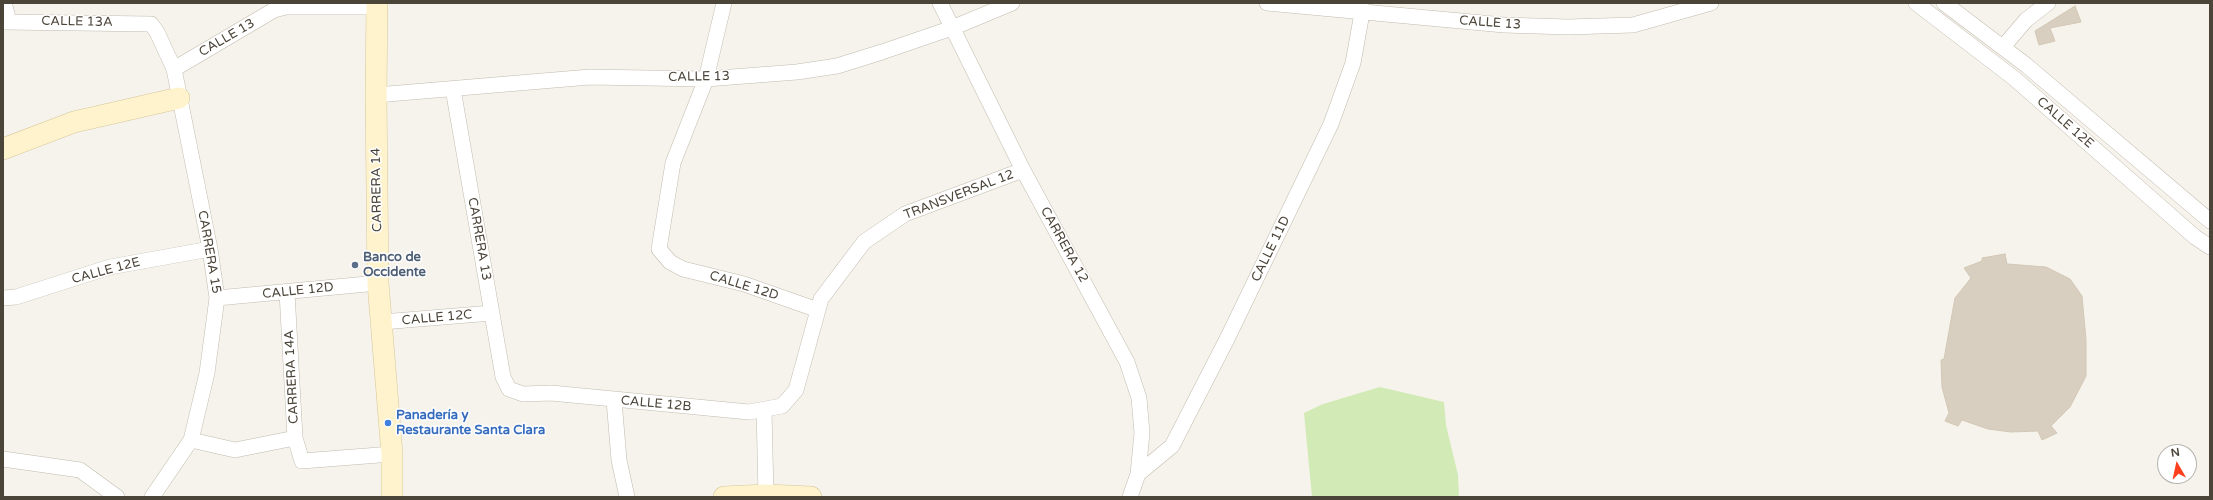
<!DOCTYPE html>
<meta charset="utf-8">
<style>
body{margin:0}
#map{position:relative;width:2213px;height:500px;overflow:hidden;background:#f6f3ec;font-family:"Varela Round",sans-serif}
canvas{display:block}
.frame{position:absolute;inset:0;border:4px solid #4b4439;pointer-events:none}
.north{position:absolute;left:2157px;top:444px;width:40px;height:40px;box-sizing:border-box;background:#fff;border:1px solid #b7b4b0;border-radius:50%;rotate:351deg;font-size:11px;font-weight:700;line-height:16px;text-align:center;color:#4b4439}
.north::after{content:'';display:block;margin:auto;width:14px;height:18px;background:#fc3f1d;clip-path:polygon(50% 0,100% 100%,50% 72%,0 100%)}
</style>
<div id="map">
<canvas width="2213" height="500"></canvas>
<div class="frame"></div>
<div class="north">N</div>
</div>
<script>
const c = document.querySelector('canvas').getContext('2d');
c.lineJoin = 'round';
function paint(path, color) {
  c.fillStyle = color;
  c.fill(path, 'evenodd');
}
function toPath(rows) {
  const path = new Path2D();
  for (const r of rows) {
    path.moveTo(r[0], r[1]);
    for (let i = 2; i < r.length; i += 2) path.lineTo(r[i], r[i + 1]);
  }
  return path;
}
function strokePath(path, color, width, dash) {
  c.strokeStyle = color;
  c.lineWidth = width;
  c.lineCap = dash ? 'butt' : 'round';
  c.setLineDash(dash || []);
  c.stroke(path);
}
function write(font, color, halo, rows, align = 'center') {
  c.font = font + ' "Varela Round",sans-serif';
  c.lineWidth = 3;
  c.setLineDash([]);
  c.textBaseline = 'middle';
  c.strokeStyle = halo;
  c.fillStyle = color;
  for (const [text, x, y, turn = 0] of rows) {
    c.save();
    c.translate(x, y);
    c.rotate((+turn || 0) * Math.PI / 180);
    c.textAlign = isNaN(turn) ? turn : align;
    if (halo) c.strokeText(text, 0, 0);
    c.fillText(text, 0, 0);
    c.restore();
  }
}
paint(toPath([
 [1380,387,1444,402,1446,425,1458,475,1459,497,1312,497,1304,413,1323,404]
]), '#d2eab5');
const building = toPath([
 [2075,6,2081,22,2050,28,2055,41,2039,45,2035,31,2075,6],
 [2005,254,2007,264,2046,267,2070,279,2082,296,2086,340,2086,376,2070,407,2051,426,2057,433,2042,440,2038,431,2011,432,1988,429,1962,420,1958,426,1945,421,1949,413,1942,387,1941,360,1944,359,1955,298,1971,278,1964,268,1982,261,1982,258,2005,254]
]);
paint(building, '#d8cfc1');
strokePath(building, '#d3c7b4', 1);
const street = toPath([
 [4,3,9,21],
 [724,3,706,79,673,163,659,249,670,262,683,269,744,284,818,310],
 [940,3,1023,170,1127,362,1139,398,1142,433,1138,474,1130,497],
 [1267,3,1504,25,1568,27,1633,25,1711,3],
 [1916,3,2015,79,2195,237,2210,247],
 [1944,3,2026,65,2210,221],
 [3,22,151,24,157,32,174,69,210,249,217,298,207,373,191,440,152,497],
 [2003,47,2026,20,2048,3],
 [174,69,274,10,286,7,377,7],
 [453,89,503,377,509,389,523,394,551,393,749,412,782,406,796,390,821,299,864,242,905,214,1023,170],
 [376,95,590,77,706,79,797,72,837,66,882,52,952,28,1012,3],
 [287,292,295,438,302,461,392,454],
 [3,298,16,297,110,267,210,249],
 [217,298,378,283],
 [382,322,492,313],
 [614,400,619,460,627,497],
 [764,410,766,495],
 [191,440,235,450,295,438],
 [3,459,80,470,117,497],
 [1138,474,1172,446,1227,339,1331,124,1353,63,1362,13,1361,3]
]);
const secondary = toPath([
 [377,3,376,95,378,283,392,454,392,497],
 [3,149,74,122,179,98],
 [724,497,766,495,811,497]
]);
strokePath(street, '#c2bbae', 16);
strokePath(secondary, '#d6c79b', 22);
strokePath(street, '#fff', 15);
strokePath(secondary, '#fff3cd', 21);
for (const [x, y, r, color] of [
 [355,265,4,"#5c6f8a"],
 [388,423,4,"#3f7fe0"]
]) {
  const dot = new Path2D();
  dot.arc(x, y, r, 0, 2 * Math.PI);
  c.fillStyle = color;
  c.fill(dot);
  strokePath(dot, '#fff', 1.5);
}
write('13px', '#4b4439', '#fff', [
 ["CALLE 13A",77,22,1],
 ["CALLE 13",1490,23,4],
 ["CALLE 13",227,38,-30],
 ["CALLE 13",699,77,-1],
 ["CALLE 12E",2065,123,41],
 ["CARRERA 14",377,190,-91],
 ["TRANSVERSAL 12",959,195,-21],
 ["CARRERA 13",479,239,80],
 ["CARRERA 12",1064,245,61],
 ["CALLE 11D",1271,249,-64],
 ["CARRERA 15",209,252,80],
 ["CALLE 12E",106,271,-15],
 ["CALLE 12D",744,286,17],
 ["CALLE 12D",298,291,-6],
 ["CALLE 12C",437,318,-5],
 ["CARRERA 14A",292,377,-93],
 ["CALLE 12B",656,404,5]
]);
write('bold 13px', '#4e5e75', '#fff', [
 ["Banco de",363,258],
 ["Occidente",363,273]
], 'left');
write('bold 13px', '#366cbe', '#fff', [
 ["Panadería y",396,416],
 ["Restaurante Santa Clara",396,431]
], 'left');
</script>
